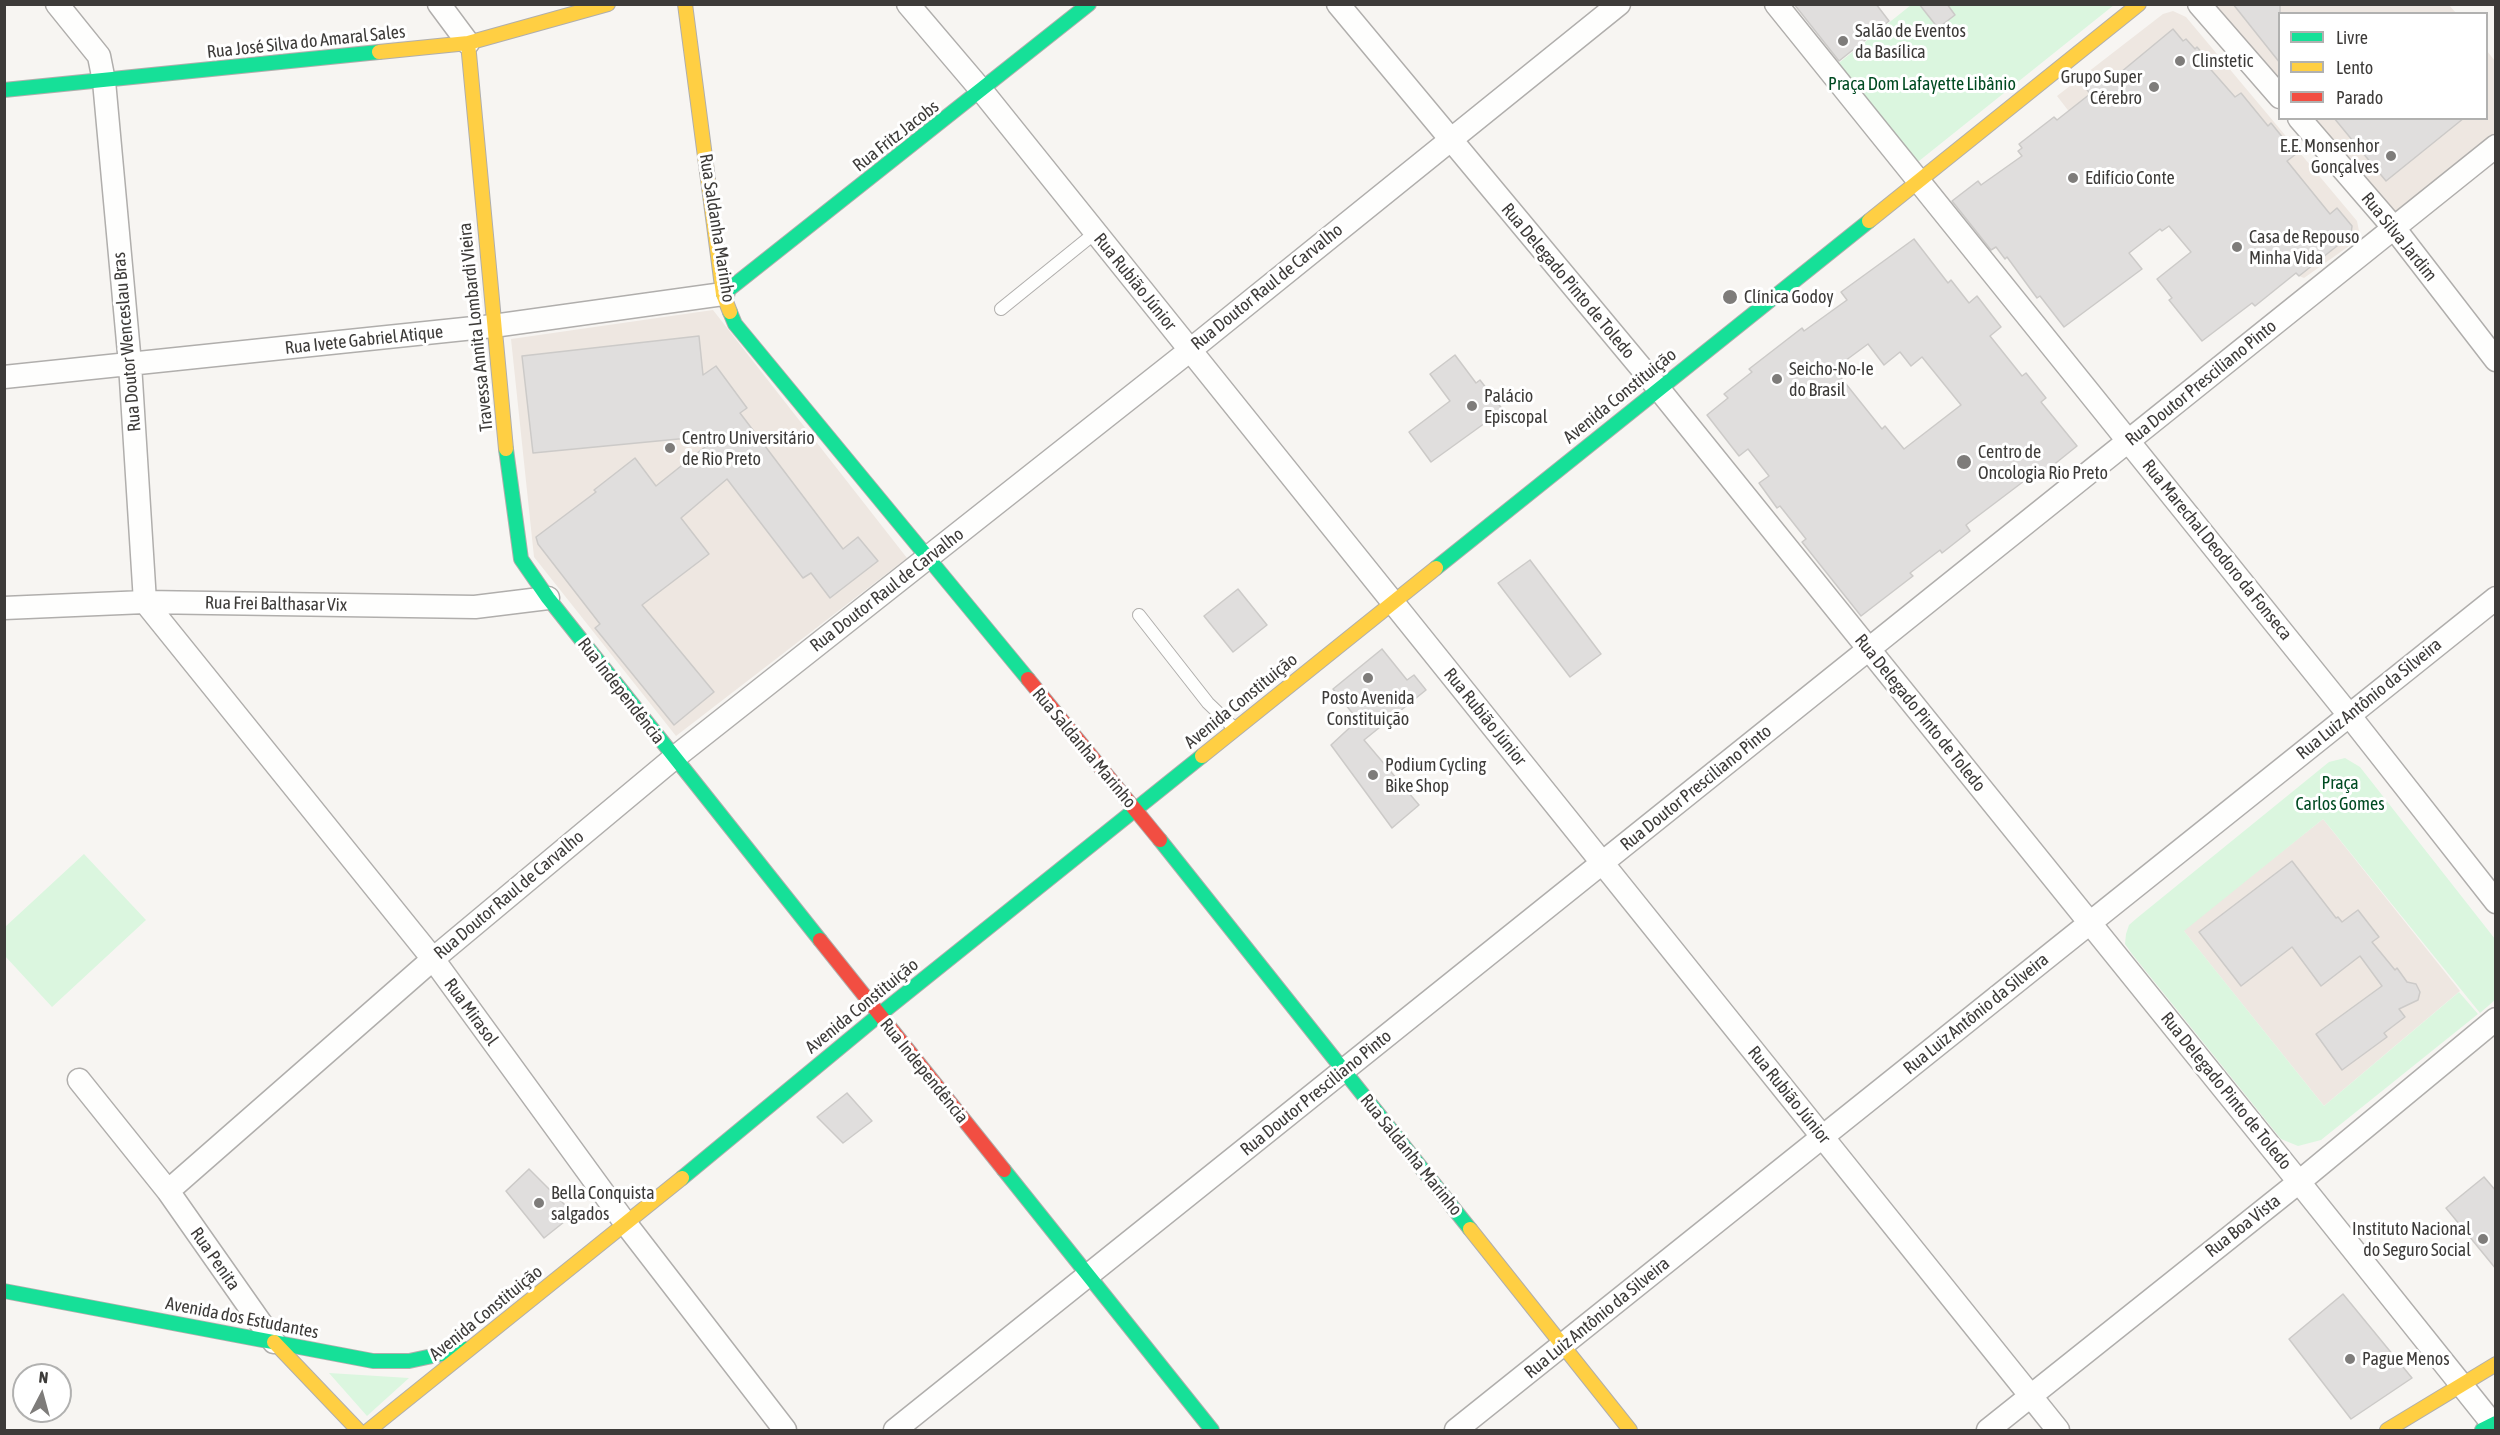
<!DOCTYPE html>
<meta charset="utf-8">
<style>
body{margin:0}
#map{position:relative;width:2500px;height:1435px;overflow:hidden;background:#f7f5f2;font-family:"Asap Condensed",sans-serif}
canvas{display:block}
.frame{position:absolute;inset:0;border:6px solid #3d3b39;pointer-events:none}
.legend{position:absolute;left:2278px;top:12px;width:210px;height:108px;box-sizing:border-box;background:#fff;border:2px solid #b1b1b0;margin:0;padding:8px 10px;list-style:none;font-size:18px;color:#3d3b39}
.legend li{display:flex;align-items:center;gap:12px;height:30px}
.legend b{width:30px;border:2px solid #b1b1b0}
.north{position:absolute;left:12px;top:1363px;width:60px;height:60px;box-sizing:border-box;background:#fff;border:2px solid #b1b1b0;border-radius:50%;rotate:6deg;font-size:16px;font-weight:700;line-height:24px;text-align:center;color:#3d3b39}
.north::after{content:'';display:block;margin:auto;width:21px;height:27px;background:#7e7c7a;clip-path:polygon(50% 0,100% 100%,50% 72%,0 100%)}
</style>
<div id="map">
<canvas width="2500" height="1435"></canvas>
<div class="frame"></div>
<ul class="legend">
<li><b style="height:8px;background:#16e098"></b>Livre</li>
<li><b style="height:8px;background:#ffcf43"></b>Lento</li>
<li><b style="height:8px;background:#f24e42"></b>Parado</li>
</ul>
<div class="north">N</div>
</div>
<script>
const c = document.querySelector('canvas').getContext('2d');
c.lineJoin = 'round';
function paint(path, color) {
  c.fillStyle = color;
  c.fill(path, 'evenodd');
}
function toPath(rows) {
  const path = new Path2D();
  for (const r of rows) {
    path.moveTo(r[0], r[1]);
    for (let i = 2; i < r.length; i += 2) path.lineTo(r[i], r[i + 1]);
  }
  return path;
}
function strokePath(path, color, width, dash) {
  c.strokeStyle = color;
  c.lineWidth = width;
  c.lineCap = dash ? 'butt' : 'round';
  c.setLineDash(dash || []);
  c.stroke(path);
}
function write(font, color, halo, rows, align = 'center') {
  c.font = font + ' "Asap Condensed",sans-serif';
  c.lineWidth = 6;
  c.setLineDash([]);
  c.textBaseline = 'middle';
  c.strokeStyle = halo;
  c.fillStyle = color;
  for (const [text, x, y, turn = 0] of rows) {
    c.save();
    c.translate(x, y);
    c.rotate((+turn || 0) * Math.PI / 180);
    c.textAlign = isNaN(turn) ? turn : align;
    if (halo) c.strokeText(text, 0, 0);
    c.fillText(text, 0, 0);
    c.restore();
  }
}
paint(toPath([
 [2448,4,2456,13,2280,14,2279,84,2212,5],
 [2173,11,2186,17,2357,221,2359,231,2356,241,2304,278,2299,276,2274,246,2091,140,2057,96,2163,14],
 [2487,51,2495,61,2495,138,2395,218,2309,119,2486,118],
 [713,310,907,558,676,736,534,557,511,339],
 [2323,819,2460,991,2324,1106,2183,930]
]), '#eee7e1');
paint(toPath([
 [1911,5,1919,5,1938,27,1947,5,2114,5,1919,161,1912,162,1835,66],
 [2345,758,2360,767,2495,939,2495,1000,2480,1013,2323,819,2184,931,2324,1106,2459,992,2478,1014,2321,1140,2298,1146,2281,1139,2132,954,2125,944,2126,934,2129,925,2137,918,2329,762],
 [84,854,146,920,52,1007,5,956,5,927],
 [329,1373,409,1378,367,1416]
]), '#dbf6df');
const building = toPath([
 [1794,4,1876,4,1889,21,1839,61,1794,4],
 [1919,4,1947,4,1955,15,1938,28,1919,4],
 [2233,4,2280,4,2280,63,2233,4],
 [2173,29,2183,41,2186,39,2195,49,2197,47,2208,60,2205,63,2235,97,2241,93,2268,126,2271,123,2296,154,2287,161,2330,214,2337,208,2352,226,2351,235,2299,276,2296,273,2255,306,2252,303,2202,341,2169,300,2172,298,2157,279,2191,252,2169,226,2162,231,2160,229,2129,253,2142,269,2064,327,2040,296,2037,298,2007,257,2005,259,1996,247,1991,250,1952,201,1978,181,1981,185,2022,156,2018,151,2022,148,2019,144,2054,117,2057,120,2090,94,2084,85,2107,68,2115,77,2173,29],
 [2334,118,2464,118,2386,181,2334,118],
 [1914,239,1948,283,1951,280,1969,303,1977,296,2001,327,1990,336,2022,376,2026,373,2046,398,2041,402,2077,446,2036,479,2032,475,1966,525,1970,531,1942,553,1940,550,1910,573,1913,576,1861,616,1802,542,1806,539,1780,506,1777,508,1759,483,1769,476,1748,449,1739,456,1707,415,1728,398,1724,394,1752,372,1749,369,1802,328,1804,331,1847,300,1841,292,1914,239],
 [1868,344,1884,365,1900,352,1911,366,1922,357,1961,405,1904,449,1885,426,1882,429,1834,369,1868,344],
 [699,336,703,375,716,366,747,408,740,413,843,549,858,537,878,561,830,598,811,573,803,578,727,479,681,518,709,554,642,605,714,692,674,725,595,628,600,624,538,544,536,537,596,492,594,490,635,458,656,486,720,435,533,453,522,356,699,336],
 [1455,355,1476,383,1480,380,1503,410,1431,462,1409,432,1450,401,1430,374,1455,355],
 [1530,560,1601,654,1570,677,1498,583,1530,560],
 [1238,589,1267,625,1233,652,1204,616,1238,589],
 [1382,649,1407,680,1414,675,1426,690,1364,740,1419,805,1392,828,1331,745,1358,720,1333,689,1382,649],
 [2292,861,2336,918,2338,917,2342,922,2358,910,2379,937,2372,942,2395,970,2397,968,2407,982,2416,984,2420,992,2418,1000,2399,1009,2405,1017,2384,1033,2387,1037,2342,1070,2316,1034,2382,986,2360,956,2321,986,2292,947,2241,986,2199,932,2292,861],
 [847,1093,872,1121,843,1143,817,1117,847,1093],
 [529,1169,574,1214,544,1238,506,1191,529,1169],
 [2484,1177,2496,1191,2496,1269,2446,1208,2484,1177],
 [2343,1294,2412,1378,2351,1419,2289,1339,2343,1294]
]);
paint(building, '#e0dedd');
strokePath(building, '#cccac8', 1.5);
const lane = toPath([
 [1001,309,1095,233],
 [1139,615,1208,703,1234,728]
]);
const street = toPath([
 [57,4,99,56,104,81,130,364,145,602,433,959,626,1224,785,1430],
 [439,4,468,43],
 [908,4,982,91,2058,1430],
 [1338,4,1658,388,2299,1182,2496,1428],
 [1776,4,2349,715,2496,902],
 [2199,4,2280,97],
 [2299,118,2394,228,2496,360],
 [4,377,493,326,723,294],
 [4,608,145,602,475,607,548,598],
 [79,1080,168,1191,274,1342],
 [168,1191,433,959,674,758,1184,355,1619,4],
 [895,1430,2496,146],
 [1456,1430,2496,598],
 [1988,1430,2299,1182,2496,1019]
]);
const fast = toPath([
 [4,90,379,52],
 [723,294,1089,4],
 [730,312,735,324,1028,679],
 [506,449,521,559,548,598,820,940],
 [1436,568,1869,221],
 [1160,840,1470,1229],
 [1004,1170,1212,1430],
 [682,1178,879,1015,1202,756],
 [4,1291,373,1361,409,1361,465,1349],
 [2482,1430,2496,1423]
]);
const slow = toPath([
 [685,4,723,294,730,312],
 [468,43,506,449],
 [379,52,468,43,608,4],
 [1869,221,2139,4],
 [1202,756,1436,568],
 [1470,1229,1630,1430],
 [274,1342,358,1430],
 [369,1430,682,1178],
 [2387,1430,2496,1364]
]);
const jam = toPath([
 [1028,679,1160,840],
 [820,940,1004,1170]
]);
strokePath(lane, '#b0aeac', 14);
strokePath(street, '#b0aeac', 25);
strokePath(fast, '#b0aeac', 16);
strokePath(slow, '#b0aeac', 16);
strokePath(jam, '#b0aeac', 16);
strokePath(lane, '#fefefd', 12);
strokePath(street, '#fefefd', 22);
strokePath(fast, '#16e098', 14);
strokePath(slow, '#ffcf43', 14);
strokePath(jam, '#f24e42', 14);
for (const [x, y, r, color] of [
 [1843,41,6,"#7e7c7a"],
 [2180,61,6,"#7e7c7a"],
 [2154,87,6,"#7e7c7a"],
 [2391,156,6,"#7e7c7a"],
 [2073,178,6,"#7e7c7a"],
 [2237,247,6,"#7e7c7a"],
 [1730,297,8,"#7e7c7a"],
 [1777,379,6,"#7e7c7a"],
 [1472,406,6,"#7e7c7a"],
 [670,448,6,"#7e7c7a"],
 [1964,462,8,"#7e7c7a"],
 [1368,678,6,"#7e7c7a"],
 [1373,775,6,"#7e7c7a"],
 [539,1203,6,"#7e7c7a"],
 [2483,1239,6,"#7e7c7a"],
 [2350,1359,6,"#7e7c7a"]
]) {
  const dot = new Path2D();
  dot.arc(x, y, r, 0, 2 * Math.PI);
  c.fillStyle = color;
  c.fill(dot);
  strokePath(dot, '#fff', 2);
}
write('18px', '#3d3b39', '#fff', [
 ["Salão de Eventos",1855,31],
 ["da Basílica",1855,52],
 ["Clinstetic",2192,61],
 ["Grupo Super",2142,77,"right"],
 ["Cérebro",2142,98,"right"],
 ["E.E. Monsenhor",2379,146,"right"],
 ["Gonçalves",2379,167,"right"],
 ["Edifício Conte",2085,178],
 ["Casa de Repouso",2249,237],
 ["Minha Vida",2249,258],
 ["Clínica Godoy",1744,297],
 ["Seicho-No-Ie",1789,369],
 ["do Brasil",1789,390],
 ["Palácio",1484,396],
 ["Episcopal",1484,417],
 ["Centro Universitário",682,438],
 ["de Rio Preto",682,459],
 ["Centro de",1978,452],
 ["Oncologia Rio Preto",1978,473],
 ["Posto Avenida",1368,698,"center"],
 ["Constituição",1368,719,"center"],
 ["Podium Cycling",1385,765],
 ["Bike Shop",1385,786],
 ["Bella Conquista",551,1193],
 ["salgados",551,1214],
 ["Instituto Nacional",2471,1229,"right"],
 ["do Seguro Social",2471,1250,"right"],
 ["Pague Menos",2362,1359]
], 'left');
write('18px', '#3d3b39', '#fff', [
 ["Rua José Silva do Amaral Sales",306,42,-6],
 ["Rua Fritz Jacobs",896,136,-38],
 ["Rua Saldanha Marinho",717,228,81],
 ["Rua Silva Jardim",2399,237,51],
 ["Rua Delegado Pinto de Toledo",1568,281,50],
 ["Rua Rubião Júnior",1135,282,51],
 ["Rua Doutor Raul de Carvalho",1267,287,-39],
 ["Travessa Annita Lombardi Vieira",476,327,-96],
 ["Rua Ivete Gabriel Atique",364,340,-6],
 ["Rua Doutor Wenceslau Bras",127,342,-95],
 ["Rua Doutor Presciliano Pinto",2201,383,-39],
 ["Avenida Constituição",1620,396,-39],
 ["Rua Marechal Deodoro da Fonseca",2217,550,51],
 ["Rua Doutor Raul de Carvalho",887,590,-38],
 ["Rua Frei Balthasar Vix",276,604,1],
 ["Rua Independência",621,691,52],
 ["Rua Luiz Antônio da Silveira",2369,699,-39],
 ["Avenida Constituição",1241,701,-39],
 ["Rua Delegado Pinto de Toledo",1920,713,51],
 ["Rua Rubião Júnior",1485,717,51],
 ["Rua Saldanha Marinho",1084,748,50],
 ["Rua Doutor Presciliano Pinto",1696,788,-39],
 ["Rua Doutor Raul de Carvalho",509,895,-40],
 ["Avenida Constituição",862,1006,-39],
 ["Rua Mirasol",471,1012,54],
 ["Rua Luiz Antônio da Silveira",1976,1014,-39],
 ["Rua Independência",924,1071,51],
 ["Rua Delegado Pinto de Toledo",2226,1091,51],
 ["Rua Doutor Presciliano Pinto",1316,1093,-39],
 ["Rua Rubião Júnior",1789,1095,51],
 ["Rua Saldanha Marinho",1411,1155,51],
 ["Rua Boa Vista",2243,1226,-38],
 ["Rua Penita",215,1259,55],
 ["Avenida Constituição",486,1313,-39],
 ["Avenida dos Estudantes",242,1318,11],
 ["Rua Luiz Antônio da Silveira",1597,1318,-39]
]);
write('18px', '#004b22', '#fff', [
 ["Praça Dom Lafayette Libânio",1922,84],
 ["Praça",2340,783],
 ["Carlos Gomes",2340,804]
]);
</script>
